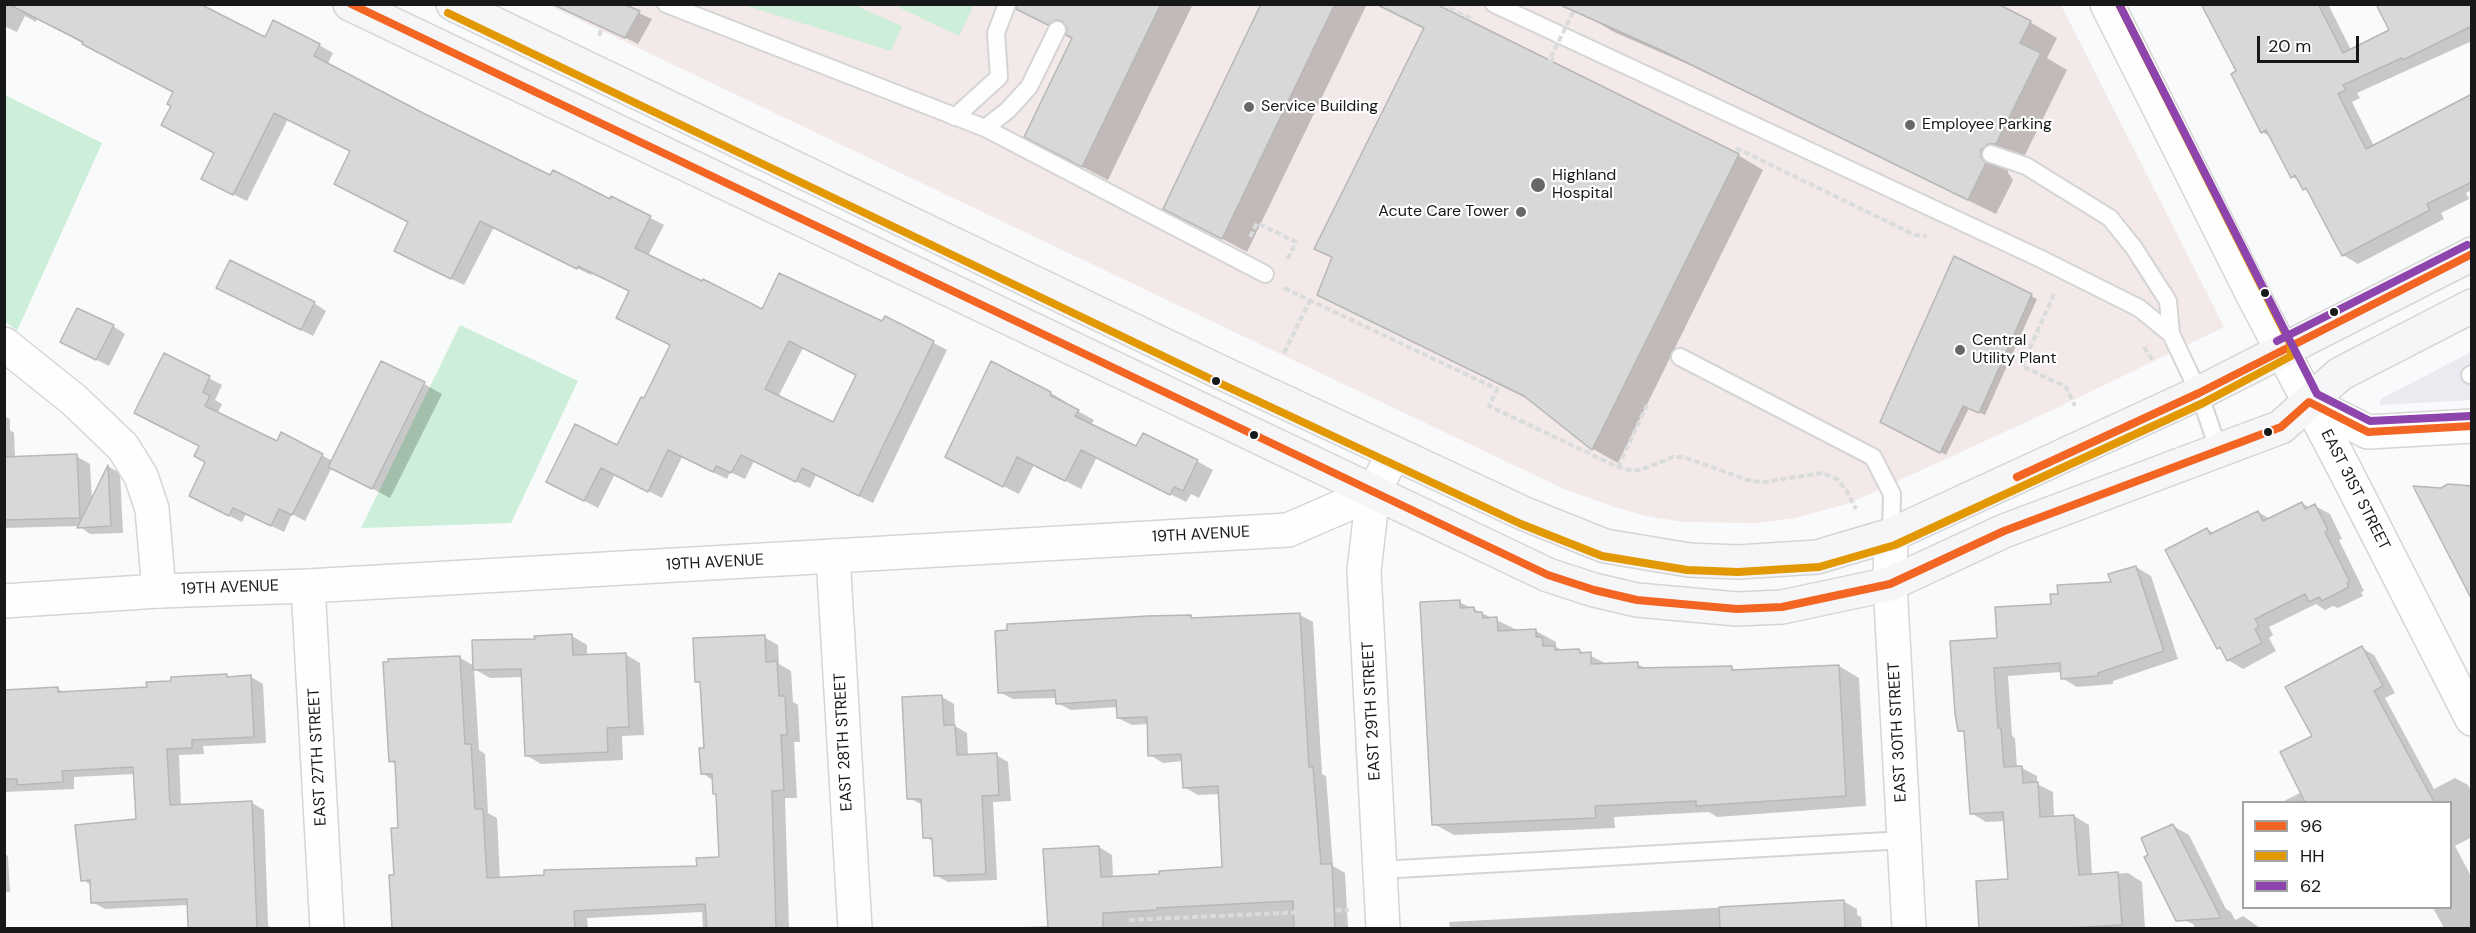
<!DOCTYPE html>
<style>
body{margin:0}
#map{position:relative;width:2476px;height:933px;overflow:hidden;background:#f9fafb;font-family:"DM Sans",sans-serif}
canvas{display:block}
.frame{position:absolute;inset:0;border:6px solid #171819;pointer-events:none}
.legend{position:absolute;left:2242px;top:801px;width:210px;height:108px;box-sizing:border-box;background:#fff;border:2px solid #a2a3a3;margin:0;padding:8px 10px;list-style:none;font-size:18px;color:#171819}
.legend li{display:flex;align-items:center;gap:12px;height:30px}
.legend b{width:30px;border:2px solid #a2a3a3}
.scale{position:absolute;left:2257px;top:36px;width:102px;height:27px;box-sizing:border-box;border:3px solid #171819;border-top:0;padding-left:8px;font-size:18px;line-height:21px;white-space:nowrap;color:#171819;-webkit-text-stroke:4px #fff;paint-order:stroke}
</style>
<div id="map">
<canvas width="2476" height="933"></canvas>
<div class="frame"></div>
<ul class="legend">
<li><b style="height:8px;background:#f26522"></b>96</li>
<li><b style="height:8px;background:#e19802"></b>HH</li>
<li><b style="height:8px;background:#8e44ad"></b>62</li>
</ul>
<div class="scale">20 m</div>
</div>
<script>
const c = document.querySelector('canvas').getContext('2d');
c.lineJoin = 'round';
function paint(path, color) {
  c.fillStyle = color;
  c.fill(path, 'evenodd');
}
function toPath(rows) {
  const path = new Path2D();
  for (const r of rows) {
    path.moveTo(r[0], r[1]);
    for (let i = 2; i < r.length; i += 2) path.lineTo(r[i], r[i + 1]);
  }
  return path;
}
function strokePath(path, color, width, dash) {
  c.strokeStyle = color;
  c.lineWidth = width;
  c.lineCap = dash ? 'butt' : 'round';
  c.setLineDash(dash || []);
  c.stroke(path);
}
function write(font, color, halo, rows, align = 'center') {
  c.font = font + ' "DM Sans",sans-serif';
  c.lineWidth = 4.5;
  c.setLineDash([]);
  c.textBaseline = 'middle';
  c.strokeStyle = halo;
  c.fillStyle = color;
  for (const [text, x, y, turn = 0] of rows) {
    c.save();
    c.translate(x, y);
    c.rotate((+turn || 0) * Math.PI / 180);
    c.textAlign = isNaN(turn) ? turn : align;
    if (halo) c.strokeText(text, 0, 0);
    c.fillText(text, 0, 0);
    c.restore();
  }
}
paint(toPath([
 [2471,352,2471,400,2380,405,2381,399]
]), '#e9ebf1');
paint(toPath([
 [548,5,2061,5,2224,327,2061,406,1850,503,1795,518,1758,523,1685,522,1651,517,1617,508,1564,489]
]), '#f2e9e8');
paint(toPath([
 [744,5,854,5,902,26,891,51],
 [894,5,974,5,959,36],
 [5,95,102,143,17,331,5,321],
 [460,325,578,381,511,523,361,528]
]), '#cdeed8');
paint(toPath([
 [4,4,196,4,266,39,319,45,333,53,327,65,551,177,611,201,612,198,664,225,648,256,762,311,883,323,886,318,947,350,873,503,816,475,810,488,754,461,745,479,730,472,727,479,682,457,662,498,615,474,598,508,561,489,617,447,645,400,672,346,618,318,631,291,592,272,591,275,494,227,464,285,409,258,410,222,352,151,288,119,247,201,216,186,216,153,172,106,175,92,37,19,36,22,25,16,17,32,4,26],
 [803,348,858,375,834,424,778,397],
 [558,4,619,4,652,19,638,44],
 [1013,4,1193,4,1108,180,1052,151,1073,38],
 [1263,4,1367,4,1247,252,1165,208],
 [1374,4,1433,4,1738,155,1763,170,1618,463,1593,449,1532,401,1319,294,1333,258,1316,248,1425,29],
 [2203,4,2328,4,2351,50,2472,4,2472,41,2357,93,2360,98,2352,102,2374,146,2472,95,2472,190,2466,193,2469,199,2441,213,2444,219,2358,264,2343,255,2311,193,2304,189,2300,181,2292,177,2272,138,2262,132,2238,72],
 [1587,16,2030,22,2057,38,2047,58,2067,70,2023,159,2008,166,2008,173,2013,180,1996,214,1692,66,1614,32],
 [1954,258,2037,299,1985,415,1969,408,1946,455,1882,421],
 [231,294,314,303,326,311,313,336],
 [113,326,125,334,109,366,74,349],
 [165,355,222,385,215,400,222,404,217,414,277,443,282,435,333,461,424,384,442,394,390,498,332,467,305,521,292,514,284,532,246,514,242,522,203,503,207,462],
 [1051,393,1066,402,1065,404,1094,420,1091,425,1137,448,1197,461,1213,470,1199,498,1191,494,1186,502,1097,457,1081,489,1034,465,1019,494,963,466],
 [4,416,10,419,10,430,14,433,15,458,76,456,90,464,92,499,109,467,120,473,123,533,90,534,79,526,4,528],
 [2302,503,2310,508,2315,506,2330,514,2342,539,2339,540,2364,591,2361,592,2363,596,2338,608,2333,606,2325,610,2316,604,2269,627,2273,635,2269,638,2276,651,2243,669,2228,660,2223,651,2218,648,2207,529,2215,534,2258,512,2270,519],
 [2136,567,2151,576,2178,659,2113,681,2113,684,2077,687,2062,678,2062,672,2008,676,2012,736,2015,738,2017,768,2022,768,2037,776,2037,784,2053,792,2054,818,2074,816,2089,825,2092,875,2128,873,2142,882,2145,928,1981,928,1978,883,2009,881,2005,821,1986,822,1971,813,1966,734,1959,730,1999,639,2052,606,2113,583],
 [1459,602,1517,630,1536,631,1556,642,1556,647,1562,650,1579,650,1609,665,1637,664,1647,669,1731,668,1737,671,1839,666,1859,678,1866,806,1717,817,1709,812,1614,817,1615,828,1454,835,1434,824],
 [1300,615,1313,622,1322,774,1326,776,1333,866,1345,873,1348,928,999,928,1049,926,1099,847,1112,855,1113,878,1224,869,1220,794,1198,795,1184,787,1183,761,1163,763,1150,755,1149,724,1132,725,1118,718,1118,707,1071,710,1057,703,1057,698,1013,699,999,692,1190,616,1195,619],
 [572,636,587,645,587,656,625,654,640,663,644,735,622,736,623,760,541,764,526,755,523,677,490,678,474,669,479,750,485,754,488,813,497,818,500,879,698,867,721,859,717,794,714,781,702,773,705,749,702,685,696,681,764,637,778,645,779,664,791,671,793,702,798,705,800,742,794,742,797,798,785,798,789,928,703,928,702,912,587,918,588,928,394,928,391,877,395,876,399,829,397,765,390,761,459,657,474,666,536,640],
 [2362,648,2374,655,2395,693,2385,698,2434,789,2455,778,2468,785,2472,792,2472,837,2455,846,2472,878,2472,928,2444,928,2433,908,2450,908,2450,802,2282,802,2302,792,2314,736],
 [251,677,263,684,266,743,203,746,204,754,179,755,181,806,252,803,264,810,268,925,270,928,190,928,188,905,105,909,92,902,91,885,83,880,138,821,135,774,74,777,74,789,4,792,4,699,58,689,65,693,148,688],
 [942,697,954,704,955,726,967,733,968,756,996,755,1008,762,1011,801,993,802,997,880,948,882,935,875,934,842,925,837,923,805,909,798],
 [2173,826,2189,835,2226,909,2231,912,2235,920,2243,916,2260,928,2195,928,2193,924,2175,916],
 [4,854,8,856,10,892,4,892],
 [1843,901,1857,909,1857,915,1861,917,1862,928,1450,928,1449,922]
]), '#0003');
const building = toPath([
 [8,4,200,4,265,37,273,20,320,44,314,56,423,113,550,175,553,170,610,199,611,196,651,216,635,248,702,281,703,279,762,309,779,273,882,321,885,316,934,341,859,496,802,468,796,482,741,455,731,473,716,466,713,472,668,450,648,492,601,468,584,501,546,482,575,424,617,445,641,397,644,398,670,345,616,318,629,291,578,266,577,269,480,221,451,279,394,251,408,222,334,184,350,151,274,113,233,195,201,179,214,153,161,125,171,106,167,104,173,92,82,44,83,42,8,4],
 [789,341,856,375,833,422,765,389,789,341],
 [552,4,623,4,640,11,625,38,552,4],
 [1017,4,1161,4,1082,167,1024,137,1072,38,1066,35,1067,29,1062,21,1056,20,1048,25,1016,9,1017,4],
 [1261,4,1335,4,1222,239,1163,209,1261,4],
 [1376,4,1436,4,1739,154,1592,450,1524,396,1317,295,1332,257,1314,249,1424,28,1376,4],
 [1558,4,1998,4,2031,21,2020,43,2041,53,1996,144,1988,144,1981,150,1981,157,1986,163,1968,200,1663,51,1558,4],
 [2201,4,2318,4,2343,53,2389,30,2376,4,2472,4,2472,26,2403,60,2402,58,2343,85,2346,90,2338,94,2366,149,2472,94,2472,182,2427,204,2430,210,2342,256,2306,188,2303,190,2295,175,2291,178,2266,130,2261,133,2231,74,2236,71,2201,4],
 [1954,256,2032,294,1979,413,1963,406,1940,453,1880,422,1954,256],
 [230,260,315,302,301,330,216,288,230,260],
 [77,308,114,325,96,360,60,342,77,308],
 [164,353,210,376,203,392,210,396,205,406,277,441,281,432,323,454,292,515,279,509,271,526,233,508,229,516,189,496,205,462,194,456,199,446,134,413,164,353],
 [381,361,425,382,372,489,328,467,381,361],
 [991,361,1051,392,1050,395,1079,410,1075,416,1136,446,1143,433,1198,460,1183,491,1174,487,1170,495,1081,450,1065,481,1017,457,1003,487,945,457,991,361],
 [77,454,80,518,4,520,4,457,77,454],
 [108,465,111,526,77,528,108,465],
 [2448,484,2472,486,2472,600,2413,486,2441,488,2448,484],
 [2302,502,2305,509,2315,504,2328,530,2325,532,2350,582,2347,583,2349,587,2322,601,2319,597,2309,602,2305,594,2255,619,2259,626,2255,629,2262,643,2227,661,2220,647,2217,649,2165,550,2207,528,2210,534,2258,511,2263,521,2302,502],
 [2136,566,2164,651,2098,673,2098,676,2061,679,2060,663,1994,668,1998,728,2001,728,2004,767,2022,766,2023,783,2038,782,2040,817,2074,815,2079,875,2118,872,2122,925,2069,928,1979,928,1976,881,2008,879,2003,812,1970,814,1964,731,1958,731,1955,714,1950,641,1997,638,1995,607,2051,604,2050,594,2058,594,2057,585,2111,582,2108,574,2136,566],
 [1460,600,1460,608,1474,607,1475,612,1482,612,1483,618,1497,617,1498,631,1536,629,1536,637,1542,637,1543,646,1555,646,1555,650,1579,649,1580,653,1591,652,1591,664,1638,662,1638,668,1732,666,1732,670,1839,665,1846,796,1696,806,1696,801,1595,806,1596,818,1432,825,1420,602,1460,600],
 [1300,613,1309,767,1313,767,1321,864,1332,864,1335,928,1294,928,1293,901,1157,908,1157,910,1103,913,1103,928,1048,928,1043,849,1099,846,1101,877,1159,874,1159,871,1222,867,1218,786,1183,788,1181,754,1148,756,1147,717,1117,718,1116,700,1056,704,1055,690,998,693,995,631,1007,630,1007,624,1046,622,1148,616,1191,615,1191,618,1300,613],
 [572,634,573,655,626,653,629,727,607,728,608,752,525,756,521,669,473,670,472,640,535,639,534,636,572,634],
 [765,635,766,662,777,661,779,696,785,696,787,735,781,735,784,790,772,791,776,928,707,928,705,904,574,911,575,928,392,928,389,875,394,875,391,828,398,828,395,761,389,762,383,662,388,662,388,659,460,656,465,744,471,744,475,809,483,809,487,878,544,875,544,870,697,866,696,858,719,857,716,794,713,794,712,774,701,774,699,748,704,748,700,682,695,682,693,638,765,635],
 [2362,646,2383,686,2374,691,2434,802,2305,802,2280,752,2312,736,2285,687,2362,646],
 [227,674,227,677,251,675,254,737,192,740,192,748,167,749,170,805,252,801,257,928,188,928,187,899,91,903,90,880,81,881,75,825,136,819,133,767,62,771,63,782,17,785,17,779,4,779,4,690,58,687,58,692,147,687,146,682,171,681,171,677,227,674],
 [942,695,944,725,955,725,957,755,997,753,999,795,982,796,986,874,934,876,932,838,923,838,921,799,907,799,902,697,942,695],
 [2173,824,2221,918,2176,921,2144,857,2148,855,2141,838,2173,824],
 [1844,900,1845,928,1720,928,1719,907,1844,900]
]);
paint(building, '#d8d8d8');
strokePath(building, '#b8b7b8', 1.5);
const service = toPath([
 [666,4,985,128,1265,274],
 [1494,4,2039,258,2139,308,2171,334],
 [955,117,999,77,996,33,1007,4],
 [985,128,1008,110,1029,87,1057,30],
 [1991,154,2026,166,2110,218,2134,248,2168,301,2171,334,2199,393,2219,451],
 [1680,357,1873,457,1892,494,1891,535],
 [2470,375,2472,374],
 [1380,870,1904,840]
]);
const minor = toPath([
 [2107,4,2254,297,2344,468,2472,719],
 [4,344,74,400,123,447,141,476,152,509,159,591],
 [1373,493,1364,571,1383,928],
 [1891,535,1890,584,1909,928],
 [833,556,855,928],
 [308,586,327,928]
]);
const tertiary = toPath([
 [2309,402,2368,432,2472,426],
 [4,601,159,591,308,586,1288,530,1373,493,1394,453]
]);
const secondary = toPath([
 [350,4,1548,575,1594,590,1637,600,1737,609,1782,607,1890,584,2004,531,2281,427,2340,374,2472,306],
 [453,4,1220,372,1525,514,1605,546,1689,560,1738,562,1817,557,1891,535,2199,393,2472,254]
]);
strokePath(service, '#d5d5d6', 20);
strokePath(minor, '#d5d5d6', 36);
strokePath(tertiary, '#d5d5d6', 36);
strokePath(secondary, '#d5d5d6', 36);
strokePath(toPath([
 [1441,4,1473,20],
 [599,36,602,28],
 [1736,148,1915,235,1927,236],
 [1250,237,1257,223,1296,242,1286,262],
 [1284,288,1497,389,1489,406,1618,467,1629,470,1641,470,1673,457,1683,457,1751,481,1763,482,1822,473,1837,479,1846,490,1856,509],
 [2054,294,2022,366,2066,387,2075,406],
 [2144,347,2153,361],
 [1284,353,1310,300],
 [1618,467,1647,405],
 [1129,920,1349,910]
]), '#dadbdc', 4, [6, 3]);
strokePath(service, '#fefefe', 16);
strokePath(minor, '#fefefe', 33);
strokePath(tertiary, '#fefefe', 33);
strokePath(secondary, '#f6f5f8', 33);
strokePath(toPath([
 [1554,60,1549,61,1577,4]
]), '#dadbdc', 4, [6, 3]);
strokePath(toPath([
 [351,4,1548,575,1594,590,1637,600,1737,609,1782,607,1890,584,2004,531,2281,427,2309,402,2368,432,2472,426],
 [2017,477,2199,393,2472,254]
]), '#f26522', 8);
strokePath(toPath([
 [448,13,1215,381,1521,524,1602,556,1687,570,1738,572,1819,567,1895,545,2203,403,2291,356,2291,345,2119,4]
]), '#e19802', 8);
strokePath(toPath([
 [2119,4,2317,394,2370,421,2471,416],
 [2277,341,2467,245]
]), '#8e44ad', 8);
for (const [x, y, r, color] of [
 [1249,107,6,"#666768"],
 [1910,125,6,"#666768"],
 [1538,185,8,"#666768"],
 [1521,212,6,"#666768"],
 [2265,293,5,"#171819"],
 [2334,312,5,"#171819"],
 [1960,350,6,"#666768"],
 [1216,381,5,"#171819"],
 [2268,432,5,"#171819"],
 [1254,435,5,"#171819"]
]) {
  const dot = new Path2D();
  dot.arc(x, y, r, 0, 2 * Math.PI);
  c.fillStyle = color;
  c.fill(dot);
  strokePath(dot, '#fff', 2);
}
write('16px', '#171819', '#fff', [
 ["Service Building",1261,107],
 ["Employee Parking",1922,125],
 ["Highland",1552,176],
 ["Hospital",1552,194],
 ["Acute Care Tower",1509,212,"right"],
 ["Central",1972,341],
 ["Utility Plant",1972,359]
], 'left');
write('16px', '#171819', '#fff', [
 ["EAST 31ST STREET",2355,490,63],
 ["19TH AVENUE",1201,535,-3],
 ["19TH AVENUE",715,563,-3],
 ["19TH AVENUE",230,588,-2],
 ["EAST 29TH STREET",1372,711,-93],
 ["EAST 30TH STREET",1898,732,-93],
 ["EAST 28TH STREET",844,742,-93],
 ["EAST 27TH STREET",318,757,-93]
]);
</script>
